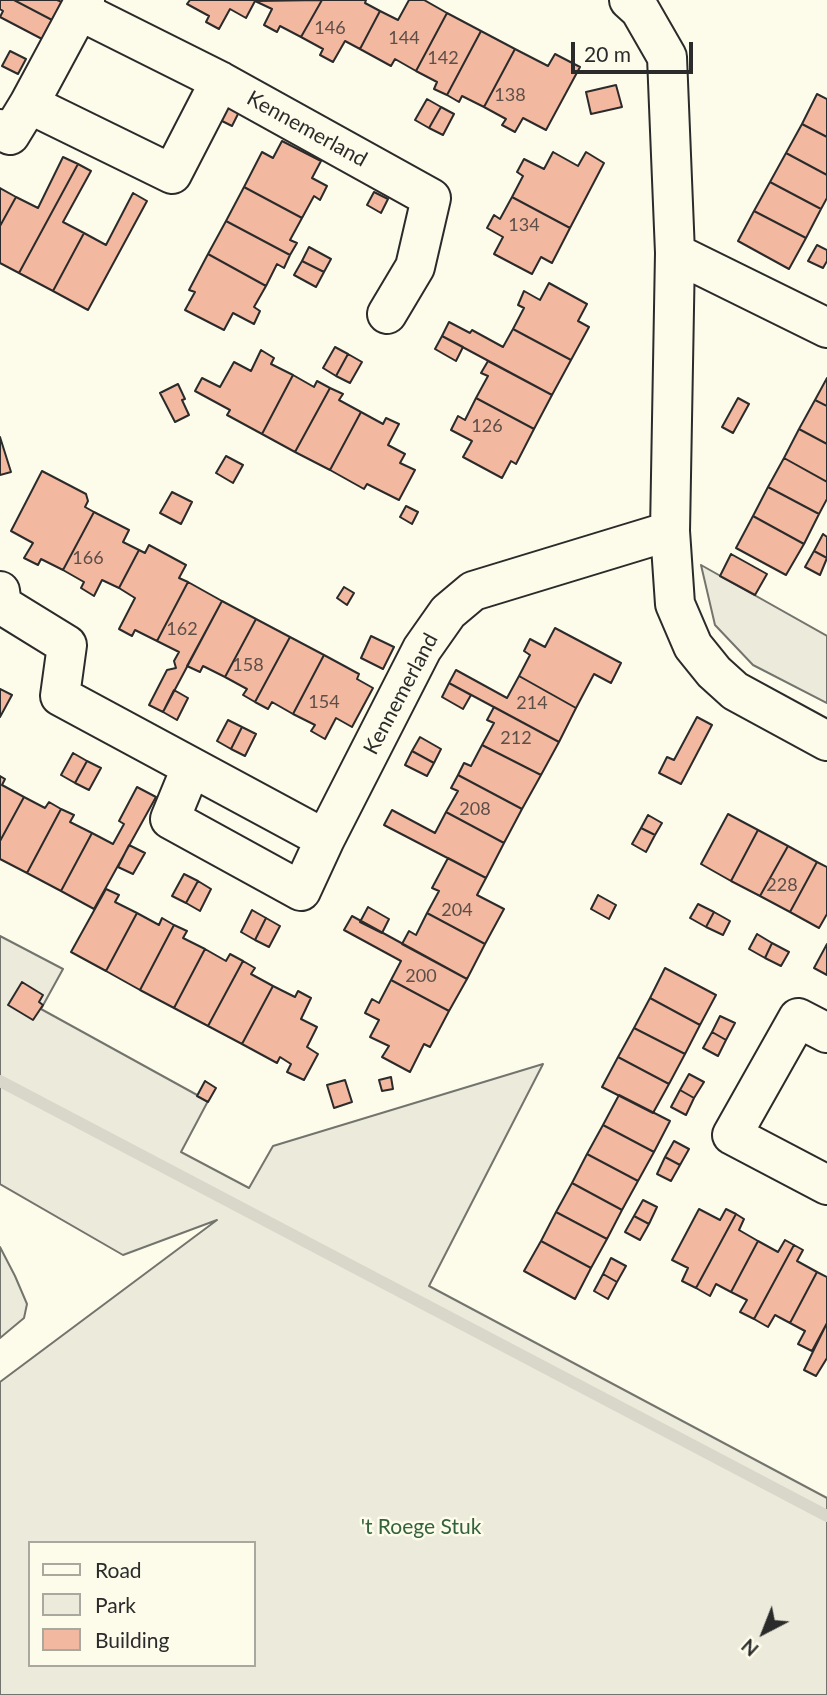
<!DOCTYPE html>
<style>
body{margin:0}
#map{position:relative;width:827px;height:1695px;overflow:hidden;background:#fdfbea;font-family:Lato,sans-serif}
canvas{display:block}
.legend{position:absolute;left:28px;top:1541px;width:228px;height:126px;box-sizing:border-box;background:#fdfbea;border:2px solid #a9a89e;margin:0;padding:9px 12px;list-style:none;font-size:21px;color:#2b2b2b}
.legend li{display:flex;align-items:center;gap:14px;height:35px}
.legend b{width:35px;border:2px solid #a9a89e}
.north{position:absolute;left:729px;top:1597px;width:70px;height:70px;-webkit-text-stroke:5px #fdfbea;paint-order:stroke;rotate:222deg;font-size:19px;font-weight:700;line-height:28px;text-align:center;color:#2b2b2b}
.north::after{content:'';display:block;margin:auto;width:24px;height:32px;background:#2b2b2b;clip-path:polygon(50% 0,100% 100%,50% 72%,0 100%)}
.scale{position:absolute;left:571px;top:42px;width:122px;height:32px;box-sizing:border-box;border:4px solid #2b2b2b;border-top:0;padding-left:9px;font-size:21px;line-height:24px;white-space:nowrap;color:#2b2b2b;-webkit-text-stroke:5px #fdfbea;paint-order:stroke}
</style>
<div id="map">
<canvas width="827" height="1695"></canvas>
<ul class="legend">
<li><b style="height:9px;background:#fdfbea"></b>Road</li>
<li><b style="height:19px;background:#ecebdb"></b>Park</li>
<li><b style="height:19px;background:#f2b8a0"></b>Building</li>
</ul>
<div class="north">N</div>
<div class="scale">20 m</div>
</div>
<script>
const c = document.querySelector('canvas').getContext('2d');
c.lineJoin = 'round';
function paint(path, color) {
  c.fillStyle = color;
  c.fill(path, 'evenodd');
}
function toPath(rows) {
  const path = new Path2D();
  for (const r of rows) {
    path.moveTo(r[0], r[1]);
    for (let i = 2; i < r.length; i += 2) path.lineTo(r[i], r[i + 1]);
  }
  return path;
}
function strokePath(path, color, width, dash) {
  c.strokeStyle = color;
  c.lineWidth = width;
  c.lineCap = dash ? 'butt' : 'round';
  c.setLineDash(dash || []);
  c.stroke(path);
}
function write(font, color, halo, rows, align = 'center') {
  c.font = font + ' Lato,sans-serif';
  c.lineWidth = 5;
  c.setLineDash([]);
  c.textBaseline = 'middle';
  c.strokeStyle = halo;
  c.fillStyle = color;
  for (const [text, x, y, turn = 0] of rows) {
    c.save();
    c.translate(x, y);
    c.rotate((+turn || 0) * Math.PI / 180);
    c.textAlign = isNaN(turn) ? turn : align;
    if (halo) c.strokeText(text, 0, 0);
    c.fillText(text, 0, 0);
    c.restore();
  }
}
const green = toPath([
 [701,565,827,636,827,703,753,665,715,625,701,565],
 [0,936,63,969,41,1009,208,1101,181,1152,249,1188,273,1146,543,1064,429,1286,827,1498,827,1695,0,1695,0,1382,217,1220,123,1255,0,1184,0,936],
 [30,1543,254,1543,254,1665,30,1665,30,1543],
 [0,1247,15,1276,27,1304,24,1318,0,1338,0,1247]
]);
paint(green, '#ecebdb');
strokePath(green, '#74746e', 2);
strokePath(toPath([
 [0,1081,827,1516]
]), '#d8d7c9', 12);
const building = toPath([
 [0,0,14,0,52,20,42,39,0,17,3,11,0,9,0,0],
 [14,0,57,0,62,2,52,20,14,0],
 [190,0,255,0,255,1,246,18,230,9,219,29,206,22,209,16,187,4,190,0],
 [322,0,366,0,365,3,380,11,360,49,345,41,333,62,320,55,323,49,301,37,322,0],
 [322,0,301,37,280,26,277,32,264,25,272,9,255,1,322,0],
 [409,0,424,0,447,13,416,71,395,59,391,66,360,49,380,11,398,20,409,0],
 [447,13,481,31,447,95,434,89,437,82,416,71,447,13],
 [481,31,515,49,484,107,462,96,459,102,447,95,481,31],
 [515,49,548,66,555,54,580,67,546,130,523,118,515,132,502,125,506,119,484,107,515,49],
 [10,51,26,59,18,74,2,66,10,51],
 [616,85,622,107,591,114,586,92,616,85],
 [817,94,827,99,827,137,802,124,817,94],
 [427,99,441,107,429,128,415,120,427,99],
 [223,104,239,112,232,126,216,118,223,104],
 [441,107,454,114,443,135,429,128,441,107],
 [802,124,827,137,827,175,786,153,802,124],
 [282,141,321,161,312,178,327,186,320,200,314,196,302,218,244,187,262,152,273,158,282,141],
 [553,152,578,166,586,152,604,163,570,228,512,197,523,176,517,172,524,159,544,169,553,152],
 [786,153,827,175,827,198,821,209,770,182,786,153],
 [63,157,78,164,19,273,0,263,0,226,16,197,38,208,63,157],
 [78,164,91,171,63,222,84,233,53,291,19,273,78,164],
 [770,182,821,209,806,238,754,211,770,182],
 [244,187,302,218,290,240,297,243,290,255,226,221,244,187],
 [0,188,16,197,0,226,0,188],
 [374,192,388,199,381,213,367,205,374,192],
 [133,193,147,201,88,310,53,291,84,233,106,245,133,193],
 [512,197,570,228,552,263,541,257,532,274,494,254,503,237,487,228,494,215,500,219,512,197],
 [754,211,806,238,789,269,738,241,754,211],
 [226,221,290,255,284,268,277,264,266,286,208,254,226,221],
 [817,245,827,250,827,261,823,268,808,261,817,245],
 [309,247,331,259,324,272,302,261,309,247],
 [208,254,266,286,254,307,260,311,254,324,233,313,224,330,185,310,195,292,189,290,208,254],
 [302,261,324,272,316,287,294,275,302,261],
 [549,283,587,304,578,321,589,327,571,360,513,329,524,308,518,305,524,291,540,300,549,283],
 [449,322,470,333,472,330,503,347,513,329,571,360,552,395,442,336,449,322],
 [442,336,463,347,456,361,435,349,442,336],
 [335,347,348,354,336,376,323,368,335,347],
 [261,350,274,358,271,364,293,375,262,434,227,415,230,410,195,391,202,378,220,387,234,362,251,371,261,350],
 [348,354,362,362,350,383,336,376,348,354],
 [488,361,552,395,534,429,476,398,488,376,481,373,488,361],
 [293,375,314,387,317,381,330,388,295,452,262,434,293,375],
 [827,378,827,406,815,400,827,378],
 [178,384,185,399,182,400,189,415,175,422,160,393,178,384],
 [330,388,343,394,339,400,361,412,330,470,295,452,330,388],
 [476,398,534,429,516,464,511,461,502,478,463,457,472,441,451,430,458,416,465,420,476,398],
 [738,398,749,404,733,433,722,427,738,398],
 [815,400,827,406,827,444,799,429,815,400],
 [361,412,383,424,386,418,399,424,388,445,405,454,400,463,415,470,399,500,367,484,364,489,330,470,361,412],
 [799,429,827,444,827,482,784,458,799,429],
 [0,437,11,472,0,475,0,437],
 [226,456,243,465,233,483,216,473,226,456],
 [784,458,827,482,827,499,819,514,768,487,784,458],
 [42,471,86,494,88,501,85,507,94,512,63,570,41,559,38,565,24,558,33,543,11,531,42,471],
 [768,487,819,514,804,544,753,516,768,487],
 [172,492,192,502,181,524,160,513,172,492],
 [406,506,418,512,412,524,400,517,406,506],
 [94,512,129,530,123,542,139,550,119,588,102,580,94,596,81,588,84,582,63,570,94,512],
 [753,516,804,544,786,575,736,548,753,516],
 [823,534,827,537,827,558,814,551,823,534],
 [149,545,186,565,179,578,188,582,157,641,135,630,132,636,119,629,135,598,119,588,139,550,145,553,149,545],
 [814,551,827,558,820,575,805,567,814,551],
 [731,554,767,574,755,595,720,576,731,554],
 [188,582,222,601,163,712,149,705,167,670,176,668,174,661,179,652,157,641,188,582],
 [344,587,354,593,347,605,337,598,344,587],
 [222,601,256,619,225,677,203,666,200,672,187,666,222,601],
 [256,619,290,637,255,702,243,695,247,689,225,677,256,619],
 [555,628,621,663,611,683,594,674,576,708,519,676,530,655,524,651,530,639,545,647,555,628],
 [371,636,394,647,383,669,361,658,371,636],
 [290,637,324,655,293,714,272,702,268,709,255,702,290,637],
 [324,655,359,674,357,679,373,688,352,727,336,718,325,739,311,731,315,725,293,714,324,655],
 [456,670,507,698,519,676,576,708,559,742,449,683,456,670],
 [449,683,471,695,463,709,442,697,449,683],
 [0,689,12,695,0,717,0,689],
 [174,690,188,698,177,720,163,712,174,690],
 [494,707,559,742,541,775,482,745,494,723,487,720,494,707],
 [697,717,712,725,681,784,659,773,667,757,674,760,697,717],
 [228,720,242,727,231,749,217,741,228,720],
 [242,727,256,734,245,756,231,749,242,727],
 [420,737,441,749,434,763,412,751,420,737],
 [482,745,541,775,522,809,458,775,464,763,471,766,482,745],
 [412,751,434,763,427,776,405,765,412,751],
 [73,753,87,761,75,783,61,775,73,753],
 [87,761,101,768,89,790,75,783,87,761],
 [458,775,522,809,504,843,446,812,458,791,451,788,458,775],
 [0,776,5,779,2,785,24,797,0,841,0,776],
 [137,787,156,797,94,909,61,891,92,833,113,844,124,824,119,821,137,787],
 [24,797,45,808,49,802,61,809,27,873,0,859,0,841,24,797],
 [61,809,74,815,70,822,92,833,61,891,27,873,61,809],
 [392,810,435,833,446,812,504,843,486,878,384,825,392,810],
 [728,814,758,830,731,881,701,864,728,814],
 [648,815,662,823,655,835,641,828,648,815],
 [641,828,655,835,646,852,632,844,641,828],
 [758,830,788,846,760,896,731,881,758,830],
 [129,845,145,853,133,874,118,867,129,845],
 [788,846,817,862,790,912,760,896,788,846],
 [448,858,486,878,477,895,504,909,485,944,427,913,439,891,432,888,448,858],
 [817,862,827,867,827,914,819,928,790,912,817,862],
 [184,874,198,881,186,903,172,896,184,874],
 [198,881,211,889,200,911,186,903,198,881],
 [106,889,119,895,115,902,137,913,106,971,71,952,106,889],
 [598,895,616,905,609,919,591,909,598,895],
 [698,904,714,912,706,927,690,918,698,904],
 [368,907,389,919,382,933,360,922,368,907],
 [252,910,266,918,255,940,241,932,252,910],
 [714,912,730,921,723,935,706,927,714,912],
 [137,913,159,925,162,918,174,925,140,990,106,971,137,913],
 [427,913,485,944,467,979,402,944,409,931,416,935,427,913],
 [352,916,467,979,449,1011,391,980,401,961,344,930,352,916],
 [266,918,280,926,269,947,255,940,266,918],
 [174,925,187,931,183,938,205,949,174,1008,140,990,174,925],
 [757,934,772,943,765,958,749,949,757,934],
 [772,943,789,952,781,966,765,958,772,943],
 [827,944,827,975,814,968,827,944],
 [205,949,226,961,230,954,243,961,208,1026,174,1008,205,949],
 [243,961,255,968,251,974,273,986,242,1044,208,1026,243,961],
 [665,968,716,995,700,1025,650,998,665,968],
 [391,980,449,1011,430,1047,424,1044,410,1072,382,1057,389,1046,370,1037,379,1020,365,1013,372,999,379,1003,391,980],
 [22,982,43,995,39,1002,43,1005,33,1020,8,1005,22,982],
 [273,986,295,997,298,991,311,998,301,1019,317,1027,307,1047,318,1054,304,1080,287,1072,291,1064,280,1057,277,1063,242,1044,273,986],
 [650,998,700,1025,685,1054,634,1028,650,998],
 [720,1016,735,1023,726,1040,712,1032,720,1016],
 [634,1028,685,1054,669,1084,618,1057,634,1028],
 [712,1032,726,1040,718,1056,703,1048,712,1032],
 [618,1057,669,1084,653,1113,602,1087,618,1057],
 [689,1074,704,1082,694,1098,680,1090,689,1074],
 [391,1077,393,1089,382,1091,379,1080,391,1077],
 [345,1080,352,1102,334,1108,327,1085,345,1080],
 [205,1081,216,1088,208,1102,197,1096,205,1081],
 [680,1090,694,1098,686,1115,671,1107,680,1090],
 [619,1095,670,1121,654,1152,603,1125,619,1095],
 [603,1125,654,1152,638,1181,587,1154,603,1125],
 [674,1141,689,1149,680,1165,665,1157,674,1141],
 [587,1154,638,1181,622,1210,572,1183,587,1154],
 [665,1157,680,1165,671,1181,657,1174,665,1157],
 [572,1183,622,1210,607,1239,556,1212,572,1183],
 [643,1200,657,1207,649,1224,634,1216,643,1200],
 [699,1209,720,1220,726,1209,736,1214,696,1288,682,1281,688,1268,672,1260,699,1209],
 [556,1212,607,1239,591,1268,541,1241,556,1212],
 [736,1214,744,1219,739,1230,758,1241,731,1292,716,1284,710,1296,696,1288,736,1214],
 [634,1216,649,1224,640,1240,625,1232,634,1216],
 [785,1240,794,1245,754,1319,740,1312,747,1300,731,1292,758,1241,778,1252,785,1240],
 [541,1241,591,1268,575,1299,524,1271,541,1241],
 [794,1245,803,1250,797,1261,817,1272,790,1323,775,1315,768,1327,754,1319,794,1245],
 [611,1258,626,1266,617,1282,603,1274,611,1258],
 [817,1272,827,1277,827,1323,812,1351,798,1344,805,1331,790,1323,817,1272],
 [603,1274,617,1282,608,1299,594,1291,603,1274],
 [827,1323,827,1358,816,1376,804,1370,827,1323]
]);
paint(building, '#f2b8a0');
strokePath(building, '#2b2b2b', 2);
const minor = toPath([
 [629,0,640,10,667,57,675,253,670,531,675,604,693,646,714,672,735,691,827,741],
 [80,11,220,81,431,198,415,267,387,314],
 [29,104,172,174,220,81],
 [0,129,10,135,29,104,85,0],
 [675,253,827,328],
 [0,591,2,605,67,645,60,696,325,839,422,649,448,612,473,591,670,531],
 [191,768,170,819,301,891,325,839],
 [827,1033,798,1018,732,1135,827,1185]
]);
strokePath(minor, '#2b2b2b', 42);
strokePath(minor, '#fdfbea', 38);
write('18px', '#5d4e48', null, [
 ["146",330,28],
 ["144",404,38],
 ["142",443,58],
 ["138",510,95],
 ["134",524,225],
 ["126",487,426],
 ["166",88,558],
 ["162",182,629],
 ["158",248,665],
 ["154",324,702],
 ["214",532,703],
 ["212",516,738],
 ["208",475,809],
 ["228",782,885],
 ["204",457,910],
 ["200",421,976]
]);
write('21px', '#2b2b2b', '#fdfbea', [
 ["Kennemerland",307,129,29],
 ["Kennemerland",401,694,-62]
]);
write('21px', '#34623c', '#fdfbea', [
 ["'t Roege Stuk",421,1527]
]);
</script>
